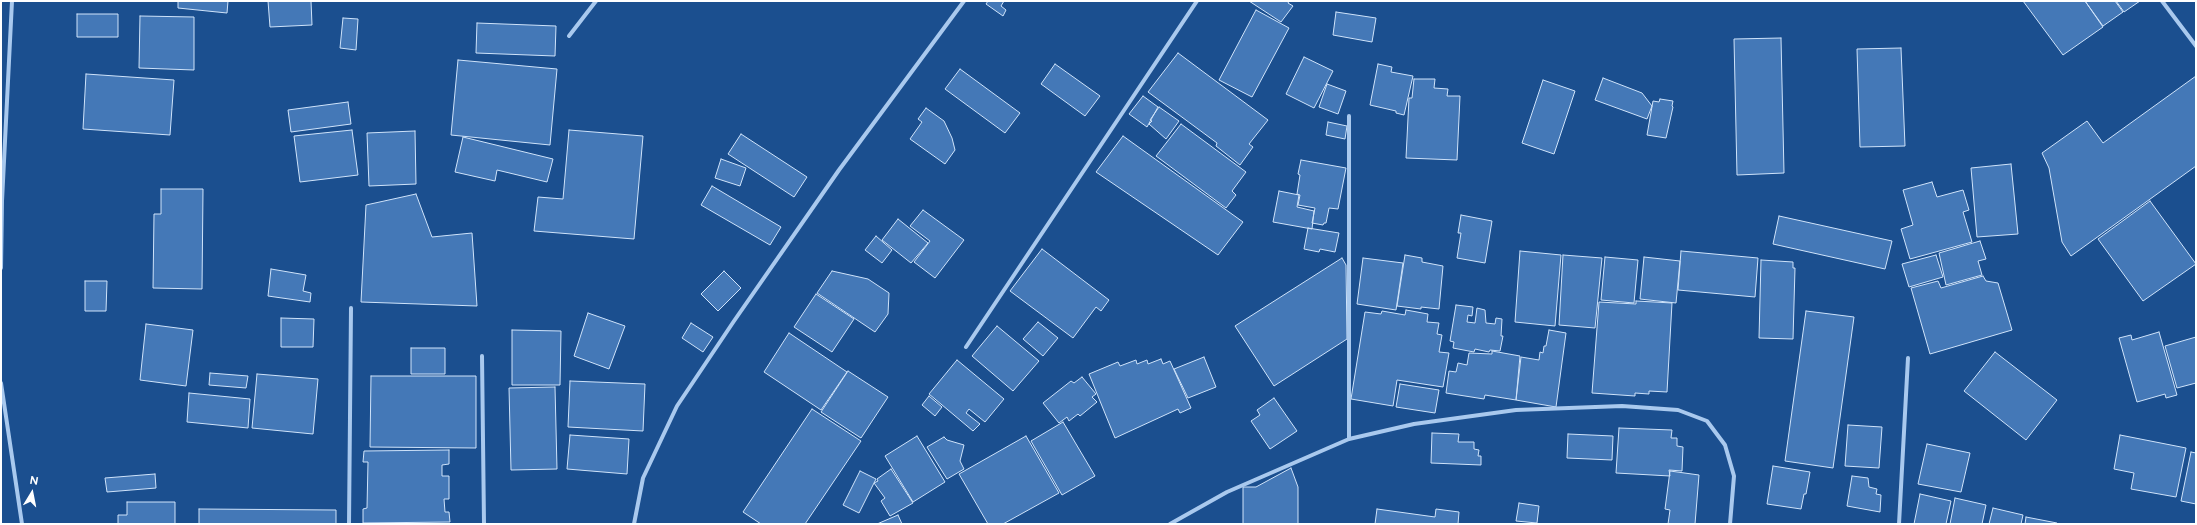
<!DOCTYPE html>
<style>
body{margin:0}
#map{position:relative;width:2197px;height:525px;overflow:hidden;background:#1b4f8f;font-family:Figtree,sans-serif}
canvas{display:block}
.frame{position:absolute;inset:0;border:2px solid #fff;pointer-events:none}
.north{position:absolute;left:12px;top:473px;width:40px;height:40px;-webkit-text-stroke:3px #1b4f8f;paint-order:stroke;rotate:10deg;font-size:11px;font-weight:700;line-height:16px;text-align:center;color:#fff}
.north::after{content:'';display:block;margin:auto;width:14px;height:18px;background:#fff;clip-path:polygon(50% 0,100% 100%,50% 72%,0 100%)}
</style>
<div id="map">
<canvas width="2197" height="525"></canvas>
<div class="frame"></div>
<div class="north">N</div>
</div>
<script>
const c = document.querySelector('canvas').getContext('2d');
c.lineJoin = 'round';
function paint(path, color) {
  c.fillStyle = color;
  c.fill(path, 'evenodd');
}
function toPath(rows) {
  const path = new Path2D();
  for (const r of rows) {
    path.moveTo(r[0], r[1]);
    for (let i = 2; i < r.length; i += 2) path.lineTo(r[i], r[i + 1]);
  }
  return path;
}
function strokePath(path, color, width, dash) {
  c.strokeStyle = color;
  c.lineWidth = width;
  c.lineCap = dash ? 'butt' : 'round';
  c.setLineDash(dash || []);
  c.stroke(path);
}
const building = toPath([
 [178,1,228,1,227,13,178,8,178,1],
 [268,1,311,1,312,25,270,27,268,1],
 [988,1,1004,1,1001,6,1006,10,1003,16,986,4,988,1],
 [1249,1,1289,1,1288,3,1293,6,1281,22,1249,1],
 [2023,1,2085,1,2103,27,2063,55,2023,1],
 [2085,1,2115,1,2123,12,2103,26,2085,1],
 [2116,1,2140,1,2124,12,2116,1],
 [1256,10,1289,28,1252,97,1219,80,1256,10],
 [1336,12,1376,18,1372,42,1333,35,1336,12],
 [77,14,118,14,118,37,77,37,77,14],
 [140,16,194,17,194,70,139,68,140,16],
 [343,18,358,19,356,50,340,48,343,18],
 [477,23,556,26,555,56,476,53,477,23],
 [1781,38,1784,173,1737,175,1734,39,1781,38],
 [1901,48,1905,146,1860,147,1857,49,1901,48],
 [1178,53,1268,120,1249,144,1253,147,1240,165,1216,146,1217,143,1148,92,1178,53],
 [1304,57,1333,71,1314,108,1286,94,1304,57],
 [458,60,557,69,550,145,451,135,458,60],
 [1055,64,1100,96,1085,116,1041,84,1055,64],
 [1378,64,1392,67,1391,72,1413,76,1404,115,1396,113,1396,111,1370,105,1378,64],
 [960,69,1020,113,1005,133,945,89,960,69],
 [86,74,174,80,170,135,83,129,86,74],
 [2196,76,2196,166,2071,256,2062,242,2049,168,2042,153,2087,121,2103,143,2196,76],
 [1603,78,1642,93,1652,106,1647,119,1595,100,1603,78],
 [1414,79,1435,79,1434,88,1448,89,1447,96,1460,96,1457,160,1406,158,1409,98,1412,98,1414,79],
 [1543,80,1575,91,1554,154,1522,143,1543,80],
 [1327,84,1346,91,1338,114,1319,107,1327,84],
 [1143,96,1158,107,1147,127,1129,114,1143,96],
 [1660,99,1673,101,1672,106,1673,107,1666,138,1647,135,1653,101,1659,102,1660,99],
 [348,102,351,124,291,132,288,110,348,102],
 [1159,107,1179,121,1166,139,1149,124,1152,121,1150,120,1159,107],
 [926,108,944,121,952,138,955,150,945,164,910,139,922,122,918,119,926,108],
 [1328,122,1347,126,1345,139,1326,135,1328,122],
 [1181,124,1246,172,1232,191,1236,195,1226,208,1156,156,1181,124],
 [352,130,358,175,300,182,294,136,352,130],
 [569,130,643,136,634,239,534,231,538,197,563,199,569,130],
 [415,131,416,184,369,186,367,133,415,131],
 [741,134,807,177,794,197,728,154,741,134],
 [1123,136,1243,222,1218,255,1096,172,1123,136],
 [463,137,553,159,547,182,497,170,495,181,455,172,463,137],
 [721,159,746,168,740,186,715,178,721,159],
 [1301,160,1346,168,1338,209,1329,208,1326,223,1324,223,1323,225,1312,223,1315,208,1298,205,1300,195,1297,194,1300,175,1298,174,1301,160],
 [2011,164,2018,234,1977,237,1971,168,2011,164],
 [1932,182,1937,197,1963,190,1969,210,1963,212,1972,242,1910,259,1901,229,1913,225,1903,190,1932,182],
 [712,186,781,227,770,245,701,205,712,186],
 [161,189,203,189,202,289,153,288,154,214,161,214,161,189],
 [1279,191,1299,195,1297,207,1314,211,1312,229,1273,222,1279,191],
 [416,194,432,237,472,233,477,306,361,302,366,205,416,194],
 [2150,201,2196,264,2143,301,2098,239,2150,201],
 [923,210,964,240,935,278,914,262,930,241,910,226,923,210],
 [1461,215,1492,221,1485,263,1457,258,1461,233,1458,233,1461,215],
 [1779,216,1892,241,1885,269,1773,244,1779,216],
 [898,219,928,243,911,263,882,240,898,219],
 [1308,228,1339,233,1335,252,1320,249,1319,252,1304,249,1308,228],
 [876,236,892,250,882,263,865,250,876,236],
 [1980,241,1986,259,1978,261,1982,275,1946,285,1939,253,1980,241],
 [1042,249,1109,300,1101,311,1096,307,1073,338,1010,291,1042,249],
 [1520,251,1561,255,1555,326,1515,322,1520,251],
 [1681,251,1758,258,1755,297,1678,290,1681,251],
 [1405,255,1422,258,1422,262,1443,266,1439,309,1421,307,1421,309,1397,306,1405,255],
 [1563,255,1602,258,1595,328,1559,325,1563,255],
 [1936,255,1943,277,1909,287,1902,264,1936,255],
 [1605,257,1638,260,1634,303,1601,300,1605,257],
 [1644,257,1680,261,1676,303,1640,299,1644,257],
 [1342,258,1346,265,1347,339,1274,386,1235,326,1342,258],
 [1363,258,1403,263,1396,310,1357,304,1363,258],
 [1761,260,1793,262,1793,268,1795,268,1793,339,1759,338,1761,260],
 [271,269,306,275,303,291,311,293,310,302,268,296,271,269],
 [724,271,741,288,718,311,701,294,724,271],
 [832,271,868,279,889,293,888,314,875,332,817,293,832,271],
 [1983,276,1986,281,1998,283,2012,330,1930,354,1911,288,1938,281,1941,288,1983,276],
 [85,281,107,281,106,311,85,311,85,281],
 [816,294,854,319,832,352,794,327,816,294],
 [1636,301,1672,303,1667,392,1649,391,1649,394,1635,393,1635,396,1592,393,1599,302,1636,304,1636,301],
 [1456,305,1473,307,1472,316,1468,315,1467,322,1475,323,1477,308,1485,310,1486,323,1495,324,1496,318,1502,319,1501,336,1503,336,1500,351,1490,350,1489,352,1475,349,1474,352,1453,348,1454,342,1450,341,1456,305],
 [1406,310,1428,314,1427,322,1439,323,1437,334,1442,335,1439,352,1449,353,1443,387,1397,380,1393,406,1351,399,1365,312,1381,314,1382,311,1405,315,1406,310],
 [1806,311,1854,317,1833,468,1785,461,1806,311],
 [588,313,625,326,609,369,574,356,588,313],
 [281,318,314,319,313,347,281,347,281,318],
 [1038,322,1058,338,1043,356,1023,339,1038,322],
 [691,323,713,337,703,352,682,338,691,323],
 [146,324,193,330,186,386,140,380,146,324],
 [997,326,1039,361,1013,391,972,356,997,326],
 [512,330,561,331,560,385,512,385,512,330],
 [1549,330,1566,333,1556,407,1516,400,1521,357,1539,360,1540,352,1543,353,1544,346,1546,346,1549,330],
 [2159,332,2177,395,2166,398,2165,394,2137,402,2119,338,2131,335,2132,340,2159,332],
 [789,333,847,372,821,410,764,372,789,333],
 [2196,337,2196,383,2177,388,2165,346,2196,337],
 [411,348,445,348,445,374,411,374,411,348],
 [1492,351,1520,356,1516,400,1485,395,1484,399,1446,393,1449,371,1456,372,1458,363,1467,365,1469,353,1492,354,1492,351],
 [1995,352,2057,400,2026,440,1964,391,1995,352],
 [1204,357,1216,387,1188,398,1174,369,1204,357],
 [1161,359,1163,364,1170,361,1191,408,1180,413,1178,409,1115,438,1089,374,1118,362,1120,366,1136,360,1137,364,1147,360,1148,364,1161,359],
 [957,360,1004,399,985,422,969,409,966,413,980,424,973,431,929,394,957,360],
 [848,371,888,397,861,438,821,412,848,371],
 [210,373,248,376,246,388,209,385,210,373],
 [257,374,318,379,313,434,252,428,257,374],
 [371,376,476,376,476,448,370,447,371,376],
 [1082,377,1096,394,1092,397,1097,402,1080,416,1078,414,1069,421,1067,417,1059,423,1043,403,1071,381,1074,383,1082,377],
 [570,381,645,384,643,431,568,427,570,381],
 [1400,384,1439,390,1435,413,1396,407,1400,384],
 [555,387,557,469,511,470,509,388,555,387],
 [189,393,250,399,248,428,187,422,189,393],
 [929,396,942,407,935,416,922,405,929,396],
 [1274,398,1297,431,1270,449,1251,421,1260,415,1257,410,1274,398],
 [812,409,861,441,805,524,761,524,743,512,812,409],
 [1063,422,1095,476,1062,495,1031,441,1063,422],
 [1848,425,1882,427,1879,468,1845,466,1848,425],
 [1619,428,1672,430,1671,438,1677,438,1677,446,1683,447,1682,471,1669,470,1670,476,1616,473,1619,428],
 [1432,433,1459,434,1458,442,1474,442,1474,449,1479,450,1478,456,1481,456,1481,465,1431,463,1432,433],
 [1568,434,1613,436,1612,460,1567,458,1568,434],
 [570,435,629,439,627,474,567,469,570,435],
 [2120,435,2186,448,2176,497,2131,489,2134,473,2114,469,2120,435],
 [917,436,945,482,913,502,885,456,917,436],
 [1026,436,1059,493,1003,524,988,524,959,474,1026,436],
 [944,437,947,440,964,445,960,461,964,469,947,479,927,447,944,437],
 [1927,444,1970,453,1961,492,1918,484,1927,444],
 [449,450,449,464,442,465,442,476,449,476,449,499,444,499,445,512,449,512,450,522,363,523,363,509,367,508,368,462,363,462,364,451,449,450],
 [2191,452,2196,453,2196,504,2181,501,2191,452],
 [1773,466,1810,472,1806,494,1804,494,1801,509,1767,504,1773,466],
 [1291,468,1298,487,1298,524,1243,524,1243,487,1256,487,1291,468],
 [891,469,913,503,890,516,881,501,885,498,874,483,878,481,877,479,891,469],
 [860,471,876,479,859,513,843,505,860,471],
 [1670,471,1699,475,1695,524,1668,524,1670,510,1665,509,1670,471],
 [155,474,156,488,107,492,105,478,155,474],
 [1852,476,1868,478,1869,487,1877,489,1876,494,1881,495,1880,512,1847,506,1852,476],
 [1920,494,1951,501,1946,524,1914,524,1920,494],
 [1955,498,1986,505,1982,524,1950,524,1955,498],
 [127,502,175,502,175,524,118,524,118,515,127,515,127,502],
 [1519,503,1539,506,1537,523,1516,521,1519,503],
 [1993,508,2023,515,2021,524,1989,524,1993,508],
 [199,509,336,510,336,524,199,524,199,509],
 [1377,509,1435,517,1436,509,1459,512,1458,524,1375,524,1377,509],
 [898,515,902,524,877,524,898,515],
 [2026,517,2057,523,2057,524,2025,524,2026,517]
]);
paint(building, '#4478b7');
strokePath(building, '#cfe3fa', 1);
strokePath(toPath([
 [2162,1,2196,46],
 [569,36,596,1],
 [1,268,2,201,12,1],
 [966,347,1197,1],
 [482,356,484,524],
 [1,383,22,524],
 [1349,439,1349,116],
 [349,524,351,308],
 [634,524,643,478,677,406,734,321,839,170,964,1],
 [1170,524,1227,492,1349,439,1414,424,1516,410,1622,406,1678,410,1707,421,1725,445,1734,476,1730,524],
 [1899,524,1908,358]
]), '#a9c9ee', 4);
</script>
